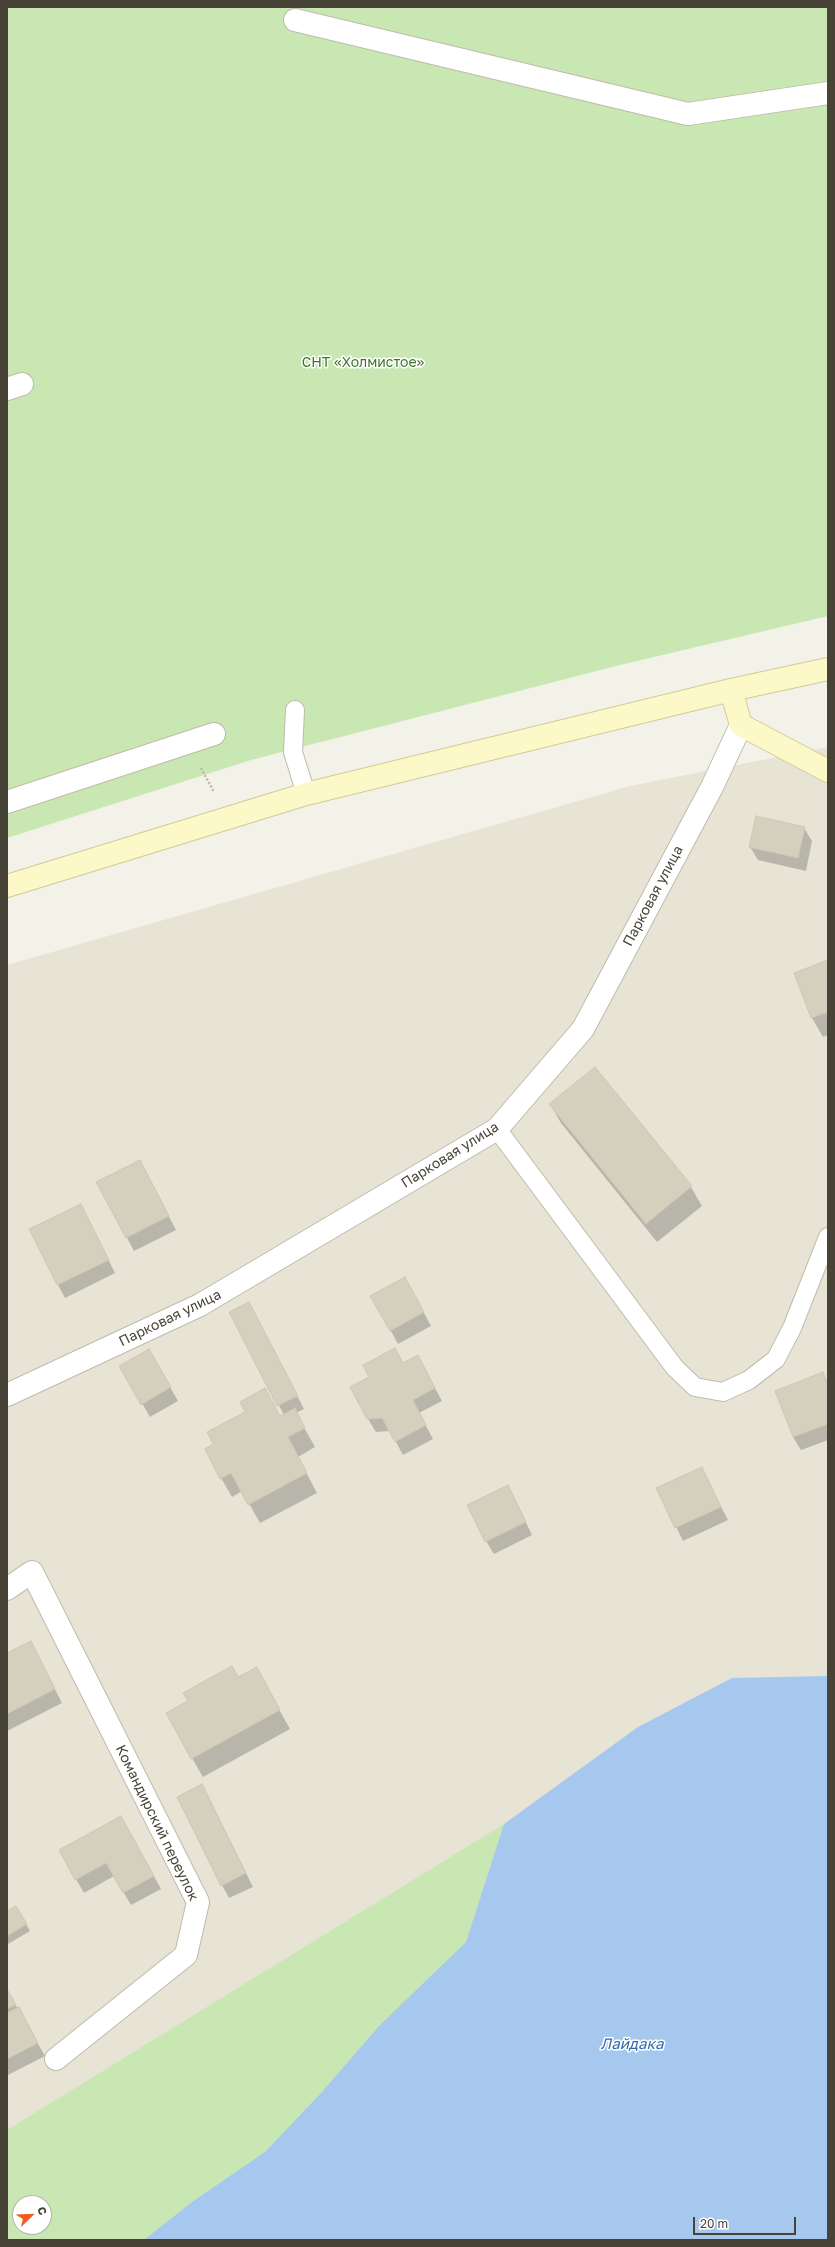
<!DOCTYPE html>
<meta charset="utf-8">
<style>
body{margin:0}
#map{position:relative;width:835px;height:2247px;overflow:hidden;background:#f3f2e8;font-family:"Golos Text",sans-serif}
canvas{display:block}
.frame{position:absolute;inset:0;border:8px solid #474337;pointer-events:none}
.north{position:absolute;left:12px;top:2195px;width:40px;height:40px;box-sizing:border-box;background:#fff;border:1px solid #b5b4af;border-radius:50%;rotate:67deg;font-size:11px;font-weight:700;line-height:16px;text-align:center;color:#474337}
.north::after{content:'';display:block;margin:auto;width:14px;height:18px;background:#f45c1e;clip-path:polygon(50% 0,100% 100%,50% 72%,0 100%)}
.scale{position:absolute;left:693px;top:2217px;width:103px;height:18px;box-sizing:border-box;border:2px solid #474337;border-top:0;padding-left:5px;font-size:12px;line-height:14px;white-space:nowrap;color:#474337;-webkit-text-stroke:3px #fff;paint-order:stroke}
</style>
<div id="map">
<canvas width="835" height="2247"></canvas>
<div class="frame"></div>
<div class="north">С</div>
<div class="scale">20 m</div>
</div>
<script>
const c = document.querySelector('canvas').getContext('2d');
c.lineJoin = 'round';
function paint(path, color) {
  c.fillStyle = color;
  c.fill(path, 'evenodd');
}
function toPath(rows) {
  const path = new Path2D();
  for (const r of rows) {
    path.moveTo(r[0], r[1]);
    for (let i = 2; i < r.length; i += 2) path.lineTo(r[i], r[i + 1]);
  }
  return path;
}
function strokePath(path, color, width, dash) {
  c.strokeStyle = color;
  c.lineWidth = width;
  c.lineCap = dash ? 'butt' : 'round';
  c.setLineDash(dash || []);
  c.stroke(path);
}
function write(font, color, halo, rows, align = 'center') {
  c.font = font + ' "Golos Text",sans-serif';
  c.lineWidth = 3;
  c.setLineDash([]);
  c.textBaseline = 'middle';
  c.strokeStyle = halo;
  c.fillStyle = color;
  for (const [text, x, y, turn = 0] of rows) {
    c.save();
    c.translate(x, y);
    c.rotate((+turn || 0) * Math.PI / 180);
    c.textAlign = isNaN(turn) ? turn : align;
    if (halo) c.strokeText(text, 0, 0);
    c.fillText(text, 0, 0);
    c.restore();
  }
}
paint(toPath([
 [828,747,828,2240,7,2240,7,965,630,786],
 [20,2203,44,2203,44,2227,20,2227]
]), '#e7e4d6');
paint(toPath([
 [7,7,828,7,828,616,620,665,251,760,7,838],
 [504,1824,466,1942,380,2025,321,2093,265,2152,192,2202,144,2240,7,2240,7,2130],
 [20,2203,44,2203,44,2227,20,2227]
]), '#c8e7b2');
paint(toPath([
 [828,1676,828,2240,144,2240,192,2202,265,2152,321,2093,380,2025,466,1942,504,1824,638,1727,732,1678]
]), '#a6c7ee');
paint(toPath([
 [804,828,812,841,806,871,758,860,750,847],
 [828,961,828,1035,823,1037,812,1018,795,974],
 [550,1104,691,1187,702,1206,657,1242,561,1123],
 [147,1174,176,1230,134,1251,98,1183],
 [81,1205,115,1273,65,1298,58,1285],
 [412,1291,431,1326,398,1344,372,1296],
 [230,1313,256,1316,304,1409,296,1413,315,1447,298,1457,317,1493,260,1523,242,1491,232,1497,221,1478,284,1415],
 [395,1349,404,1364,425,1370,442,1401,419,1413,433,1439,403,1455,390,1431,376,1432,368,1419,370,1377],
 [149,1350,178,1401,150,1417,121,1367],
 [823,1374,828,1383,828,1440,801,1450,793,1437],
 [701,1468,728,1520,683,1541,657,1488],
 [515,1500,532,1535,494,1554,486,1541],
 [7,1655,38,1656,62,1703,7,1731],
 [238,1679,267,1688,290,1729,203,1777,192,1758],
 [209,1799,253,1887,229,1898,222,1885],
 [129,1831,161,1889,131,1905,114,1876,84,1893,60,1851],
 [16,1907,30,1931,8,1944,7,1912],
 [7,1990,45,2056,8,2075,7,2072]
]), '#0003');
const building = toPath([
 [756,816,805,827,798,858,749,847,756,816],
 [828,960,828,1012,811,1018,794,973,828,960],
 [595,1067,692,1186,646,1224,549,1104,595,1067],
 [140,1160,169,1216,126,1238,96,1182,140,1160],
 [81,1204,109,1260,57,1285,29,1229,81,1204],
 [405,1277,424,1312,390,1331,370,1296,405,1277],
 [249,1302,298,1396,277,1406,229,1312,249,1302],
 [395,1348,403,1363,418,1355,435,1388,413,1400,426,1425,395,1442,382,1418,367,1419,350,1387,369,1377,363,1365,395,1348],
 [149,1349,171,1387,141,1405,119,1366,149,1349],
 [823,1372,828,1385,828,1424,793,1437,775,1391,823,1372],
 [265,1388,280,1416,295,1408,305,1428,288,1437,307,1473,248,1505,231,1473,220,1479,205,1449,213,1444,207,1432,245,1412,240,1402,265,1388],
 [702,1467,721,1507,675,1528,656,1488,702,1467],
 [508,1485,526,1522,485,1542,467,1505,508,1485],
 [31,1641,55,1689,7,1714,7,1653,31,1641],
 [232,1666,238,1677,257,1667,280,1710,191,1759,166,1713,188,1701,183,1693,232,1666],
 [202,1784,246,1873,221,1886,177,1797,202,1784],
 [121,1816,154,1876,123,1893,106,1863,75,1880,59,1850,121,1816],
 [16,1906,27,1924,7,1936,7,1911,16,1906],
 [7,1989,16,2005,7,2009,7,1989],
 [19,2007,38,2043,7,2059,7,2013,19,2007]
]);
paint(building, '#d5cfbe');
strokePath(building, '#cfc8b1', 1);
const lane = toPath([
 [295,710,293,752,306,794],
 [497,1129,675,1368,695,1387,723,1392,749,1380,776,1359,792,1328,828,1237]
]);
const street = toPath([
 [295,20,688,114,828,93],
 [7,389,22,384],
 [7,802,214,734],
 [7,1395,200,1305,497,1129,583,1029,712,787,741,725],
 [7,1589,32,1572,198,1902,186,1955,56,2059]
]);
const secondary = toPath([
 [731,690,741,725,828,771],
 [7,886,306,794,731,690,828,669]
]);
strokePath(lane, '#bfbbab', 20);
strokePath(street, '#bfbbab', 24);
strokePath(secondary, '#d2cb99', 24);
strokePath(toPath([
 [201,768,214,792]
]), '#c0b89c', 2.5, [2, 2]);
strokePath(lane, '#fff', 18);
strokePath(street, '#fff', 22);
strokePath(secondary, '#fdf8c8', 22);
write('14px', '#3e772b', '#fff', [
 ["СНТ «Холмистое»",363,363]
]);
write('14px', '#474337', '#fff', [
 ["Парковая улица",653,896,-62],
 ["Парковая улица",450,1155,-32],
 ["Парковая улица",170,1318,-26],
 ["Командирский переулок",157,1823,64]
]);
write('italic 15px', '#326ab0', '#fff', [
 ["Лайдака",632,2044]
]);
</script>
